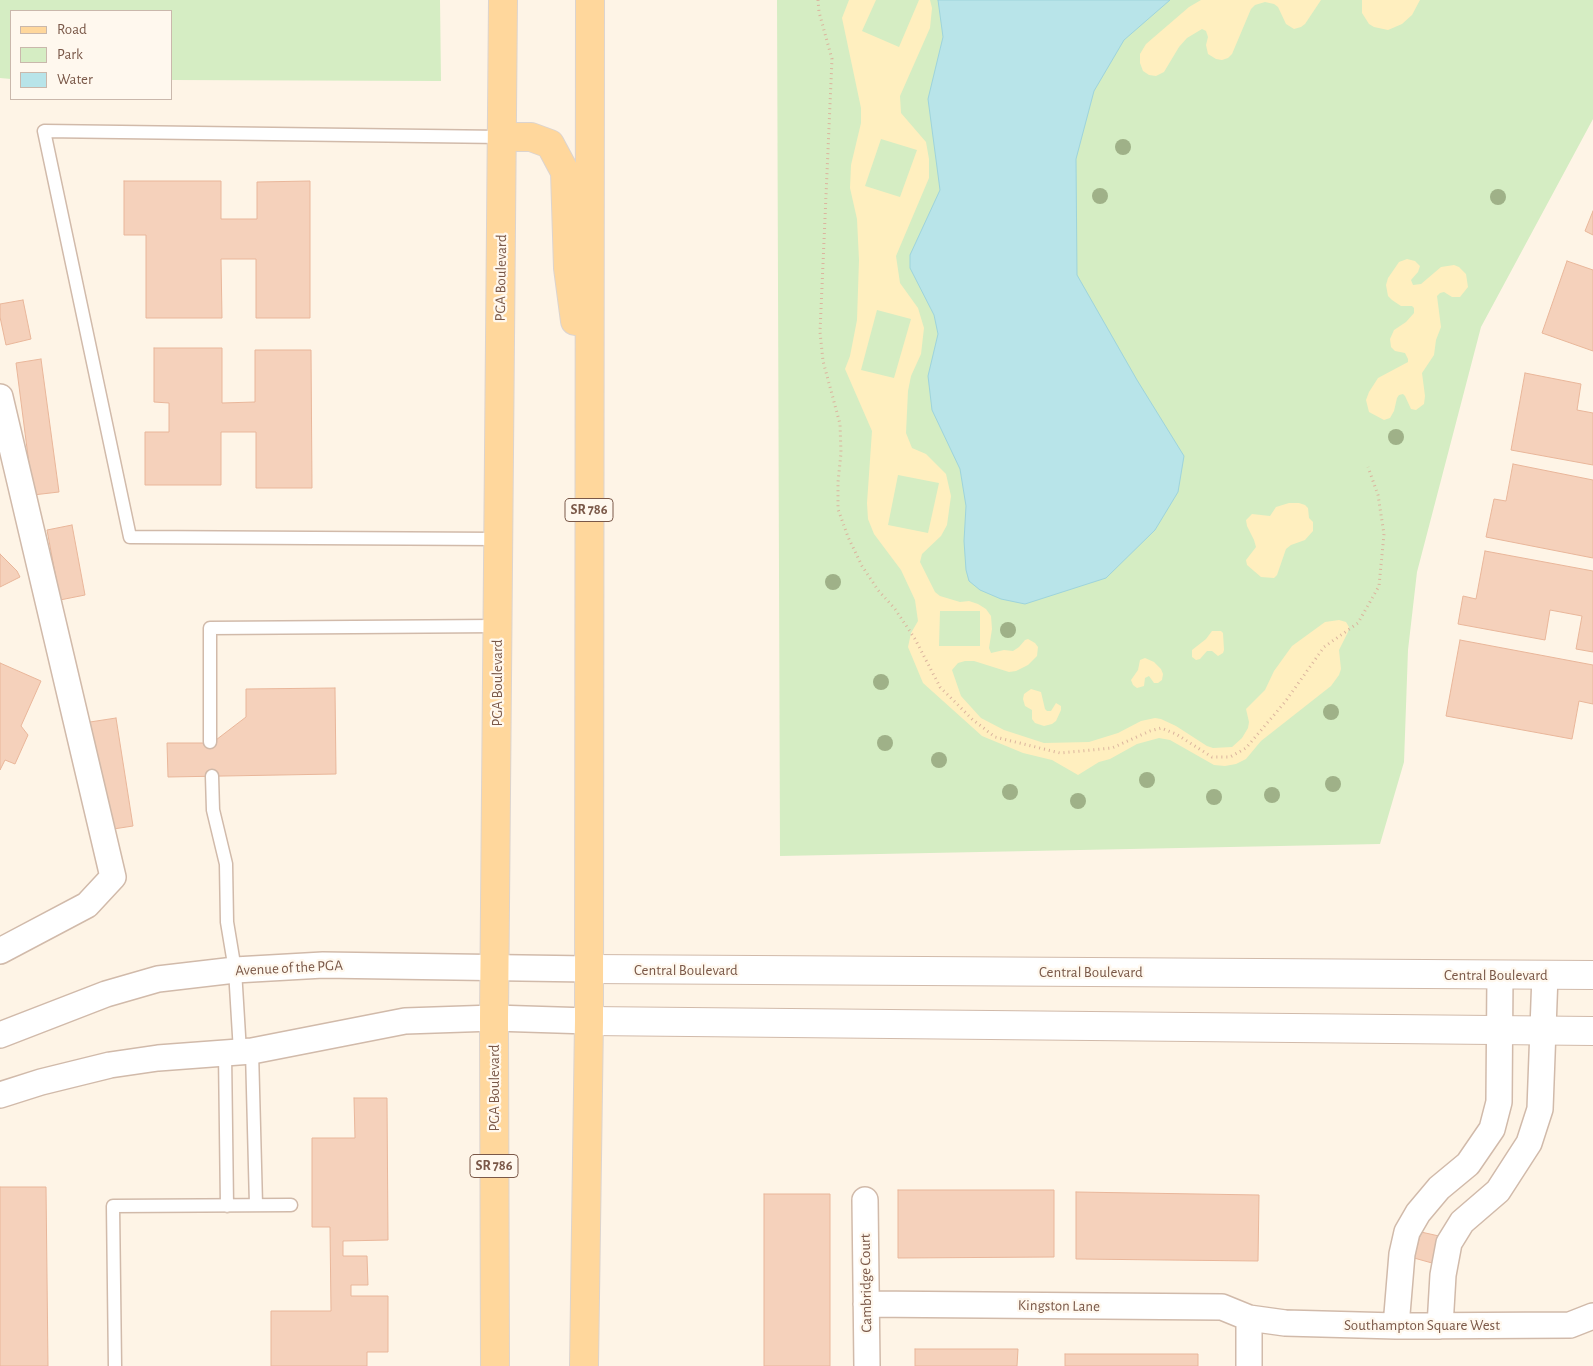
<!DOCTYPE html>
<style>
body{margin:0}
#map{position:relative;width:1593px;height:1366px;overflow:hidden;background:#fef4e6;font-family:"Alegreya Sans",sans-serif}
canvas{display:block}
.legend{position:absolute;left:10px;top:10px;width:162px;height:90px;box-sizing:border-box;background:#fff8ee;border:1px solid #cab8ac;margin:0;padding:6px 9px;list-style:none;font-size:15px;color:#7a5848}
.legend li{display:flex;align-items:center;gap:10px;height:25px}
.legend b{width:25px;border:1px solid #cab8ac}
</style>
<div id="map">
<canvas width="1593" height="1366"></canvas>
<ul class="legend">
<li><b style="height:6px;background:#ffd79c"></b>Road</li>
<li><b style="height:14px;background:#d5edc3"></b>Park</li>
<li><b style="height:14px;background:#b8e4e9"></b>Water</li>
</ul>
</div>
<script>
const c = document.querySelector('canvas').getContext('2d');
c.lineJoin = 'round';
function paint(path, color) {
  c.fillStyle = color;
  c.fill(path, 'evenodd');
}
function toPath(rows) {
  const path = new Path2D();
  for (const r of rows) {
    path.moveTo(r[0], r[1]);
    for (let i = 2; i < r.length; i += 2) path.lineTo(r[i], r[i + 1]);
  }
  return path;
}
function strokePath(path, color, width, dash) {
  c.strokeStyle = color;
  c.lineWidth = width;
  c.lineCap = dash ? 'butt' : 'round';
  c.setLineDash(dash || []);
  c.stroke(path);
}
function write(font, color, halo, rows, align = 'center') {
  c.font = font + ' "Alegreya Sans",sans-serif';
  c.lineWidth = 4.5;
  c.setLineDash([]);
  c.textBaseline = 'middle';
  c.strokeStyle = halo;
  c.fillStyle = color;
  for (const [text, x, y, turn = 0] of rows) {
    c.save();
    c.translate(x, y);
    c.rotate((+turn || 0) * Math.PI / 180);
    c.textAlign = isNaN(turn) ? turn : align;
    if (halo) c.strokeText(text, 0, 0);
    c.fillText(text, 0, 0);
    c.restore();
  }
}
paint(toPath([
 [0,0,440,0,441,81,171,80,171,11,11,11,11,79,0,78],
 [777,0,1593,0,1593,119,1481,327,1417,572,1408,650,1404,762,1380,844,780,856]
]), '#d5edc3');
paint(toPath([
 [849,0,876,0,862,31,899,47,919,0,930,0,932,8,930,28,900,96,901,113,926,142,929,159,929,178,896,256,900,283,918,308,924,328,921,354,911,376,908,391,906,433,912,448,926,454,946,474,951,496,947,525,941,536,922,554,920,562,935,592,940,596,960,602,969,601,978,604,986,609,991,616,992,629,989,648,991,653,1004,650,1013,651,1019,647,1025,640,1028,639,1035,643,1038,647,1037,656,1028,665,1016,671,1009,672,974,661,965,661,958,663,952,670,961,696,981,718,1004,730,1044,743,1089,742,1118,733,1141,721,1155,718,1161,719,1176,726,1207,746,1213,748,1232,747,1242,738,1248,728,1249,722,1246,709,1265,690,1274,671,1292,646,1325,622,1339,620,1346,622,1349,627,1348,632,1339,650,1341,669,1339,675,1331,686,1261,741,1246,759,1236,764,1225,766,1214,765,1170,740,1159,738,1137,744,1110,759,1099,762,1078,775,1052,760,1023,753,982,736,923,683,908,647,911,633,918,621,915,600,901,570,874,534,868,519,867,503,872,431,845,369,850,356,857,320,859,260,857,219,850,188,851,165,861,123,861,108,842,18],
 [881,139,917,150,900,197,865,186],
 [877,310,911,319,894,378,861,370],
 [898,475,939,483,928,533,888,525],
 [940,611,980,611,980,646,939,646],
 [1201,0,1321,0,1305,24,1301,27,1294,29,1286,24,1278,7,1274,4,1265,2,1255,5,1251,9,1232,54,1228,58,1222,60,1216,59,1208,54,1206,45,1208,37,1206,31,1202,29,1187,38,1179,47,1164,72,1156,76,1149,75,1143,71,1140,63,1140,54,1146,44,1189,7],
 [1362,0,1420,0,1412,15,1402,24,1388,30,1374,27,1369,24,1362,13],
 [1407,259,1415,261,1420,266,1418,272,1411,280,1413,285,1421,284,1441,267,1454,265,1459,267,1466,274,1468,287,1460,297,1452,297,1444,292,1440,293,1437,296,1441,327,1436,340,1434,355,1422,373,1425,396,1424,404,1416,410,1411,409,1405,396,1403,394,1399,395,1397,398,1394,411,1390,418,1384,420,1369,412,1366,400,1369,392,1378,378,1408,362,1408,359,1405,353,1395,351,1391,347,1390,339,1394,330,1406,322,1414,313,1414,308,1412,306,1401,306,1392,300,1388,296,1386,285,1388,278,1399,262],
 [1289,503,1299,503,1305,505,1308,508,1309,518,1313,522,1313,531,1305,540,1291,545,1286,549,1277,575,1274,578,1261,577,1247,565,1246,560,1256,547,1254,540,1247,526,1246,520,1252,514,1270,516,1276,507],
 [1212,631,1221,631,1223,633,1224,650,1223,653,1218,656,1212,651,1207,651,1200,659,1196,660,1192,657,1192,650,1206,639],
 [1145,658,1154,662,1161,669,1163,674,1162,680,1158,683,1154,683,1149,676,1145,678,1144,686,1137,688,1133,685,1131,680,1138,670,1140,660],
 [1031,689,1041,692,1045,709,1047,711,1051,711,1056,703,1061,706,1061,710,1056,721,1052,724,1044,726,1035,723,1032,719,1032,710,1025,706,1023,699,1024,694]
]), '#ffefbf');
const water = toPath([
 [938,0,1170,0,1124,40,1094,91,1076,159,1077,275,1137,380,1184,456,1178,492,1155,530,1106,578,1025,604,1001,599,980,590,969,581,966,570,964,541,966,506,960,469,932,410,928,376,938,334,934,315,910,268,910,255,940,190,928,99,943,37,938,0]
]);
paint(water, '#b8e4e9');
strokePath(water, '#9ed4dc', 1);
const building = toPath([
 [124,181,221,181,221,219,257,219,257,182,310,181,310,318,256,318,256,259,221,259,222,318,146,318,146,235,124,235,124,181],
 [1593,211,1593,235,1585,231,1593,211],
 [1567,261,1593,270,1593,351,1542,333,1567,261],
 [23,300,31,339,6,345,0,317,0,304,23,300],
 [154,348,222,348,222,403,255,402,255,350,311,350,312,488,256,488,256,432,221,432,221,485,145,485,145,432,169,432,169,403,154,402,154,348],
 [41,359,59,492,33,495,16,363,41,359],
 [1525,373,1581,384,1577,410,1593,413,1593,465,1511,450,1525,373],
 [1513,464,1593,480,1593,558,1486,537,1494,499,1506,501,1513,464],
 [72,525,85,595,60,600,47,530,72,525],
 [1485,551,1593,571,1593,652,1576,649,1582,616,1550,610,1545,640,1458,624,1463,596,1476,599,1485,551],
 [0,554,17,571,20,577,0,587,0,554],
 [1460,640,1593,665,1593,704,1579,701,1572,739,1446,716,1460,640],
 [0,663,41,681,21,726,28,735,15,764,5,760,0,770,0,663],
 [335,688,336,774,168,777,167,743,212,743,246,717,246,689,335,688],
 [116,718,133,826,107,830,90,722,116,718],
 [354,1098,387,1098,388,1240,343,1241,343,1256,367,1256,368,1285,351,1285,351,1296,388,1296,388,1352,367,1352,367,1366,271,1366,271,1311,331,1311,330,1227,312,1227,312,1138,355,1138,354,1098],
 [0,1187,46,1187,48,1366,0,1366,0,1187],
 [898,1190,1054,1190,1054,1257,898,1258,898,1190],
 [1076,1192,1259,1195,1258,1261,1076,1259,1076,1192],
 [764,1194,830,1194,830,1366,764,1366,764,1194],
 [1421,1232,1439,1236,1432,1263,1414,1258,1421,1232],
 [915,1349,1018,1349,1017,1366,915,1366,915,1349],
 [1065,1354,1198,1354,1198,1366,1065,1366,1065,1354]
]);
paint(building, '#f5d1bb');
strokePath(building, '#e9b69a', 1);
const service = toPath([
 [499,539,130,537,44,131,502,137],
 [210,742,210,628,498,626],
 [212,776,213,810,226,864,227,922,235,970,240,1052],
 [252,1051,256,1205],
 [225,1053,227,1206],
 [115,1366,113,1206,291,1205]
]);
const minor = toPath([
 [0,397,113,877,87,905,0,951],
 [0,1035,106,994,158,979,235,970,323,965,588,969],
 [0,1095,41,1082,110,1065,158,1058,252,1051,405,1021,494,1018,589,1021],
 [865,1200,867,1366],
 [866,1304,1222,1307,1249,1318,1285,1323,1396,1326,1570,1325,1593,1316],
 [1396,1326,1402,1254,1407,1232,1418,1213,1439,1188,1468,1164,1492,1129,1499,1102,1500,975],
 [1440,1326,1443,1275,1449,1243,1462,1222,1498,1191,1529,1143,1540,1109,1545,975],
 [1249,1366,1249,1318]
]);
const tertiary = toPath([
 [588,969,1593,975],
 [589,1021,1593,1031]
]);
const primary = toPath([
 [502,137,531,137,550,144,565,172,568,268,575,321],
 [495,1366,494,1018,503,0],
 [584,1366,589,1021,590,0]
]);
strokePath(service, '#d1baaa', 15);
strokePath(minor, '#d1baaa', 28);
strokePath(tertiary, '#d1baaa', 30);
strokePath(primary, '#dcd4cf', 30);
strokePath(toPath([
 [818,0,819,12,832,59,820,332,823,361,840,424,841,453,838,482,838,509,848,537,862,566,878,590,895,609,915,639,940,687,972,719,995,737,1060,753,1112,748,1150,731,1161,728,1176,734,1212,757,1230,757,1246,748,1285,702,1324,647,1358,623,1379,586,1384,534,1378,495,1368,467]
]), '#dbb49e', 3, [1, 4]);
strokePath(service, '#fff', 12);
strokePath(minor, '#fff', 25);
strokePath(tertiary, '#fff', 28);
strokePath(primary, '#ffd79c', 28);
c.fillStyle = '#9fb188';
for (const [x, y] of [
 [1123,147],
 [1100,196],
 [1498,197],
 [1396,437],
 [833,582],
 [1008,630],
 [881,682],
 [1331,712],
 [885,743],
 [939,760],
 [1147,780],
 [1333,784],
 [1010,792],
 [1272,795],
 [1214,797],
 [1078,801]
]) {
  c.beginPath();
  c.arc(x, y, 8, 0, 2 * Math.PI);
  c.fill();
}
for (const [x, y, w] of [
 [589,510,48],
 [494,1166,48]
]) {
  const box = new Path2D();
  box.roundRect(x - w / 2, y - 11.5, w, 23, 4);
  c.fillStyle = '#fff8ee';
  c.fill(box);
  strokePath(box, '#7a5848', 1);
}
write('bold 14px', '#7a5848', null, [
 ["SR 786",589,510],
 ["SR 786",494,1166]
]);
write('15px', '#7a5848', '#fff8ee', [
 ["PGA Boulevard",501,278,-89],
 ["PGA Boulevard",497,683,-90],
 ["Avenue of the PGA",289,968,-3],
 ["Central Boulevard",686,970],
 ["Central Boulevard",1091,972],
 ["Central Boulevard",1496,975],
 ["PGA Boulevard",494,1088,-90],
 ["Cambridge Court",866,1283,-91],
 ["Kingston Lane",1059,1306,1],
 ["Southampton Square West",1422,1325]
]);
</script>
